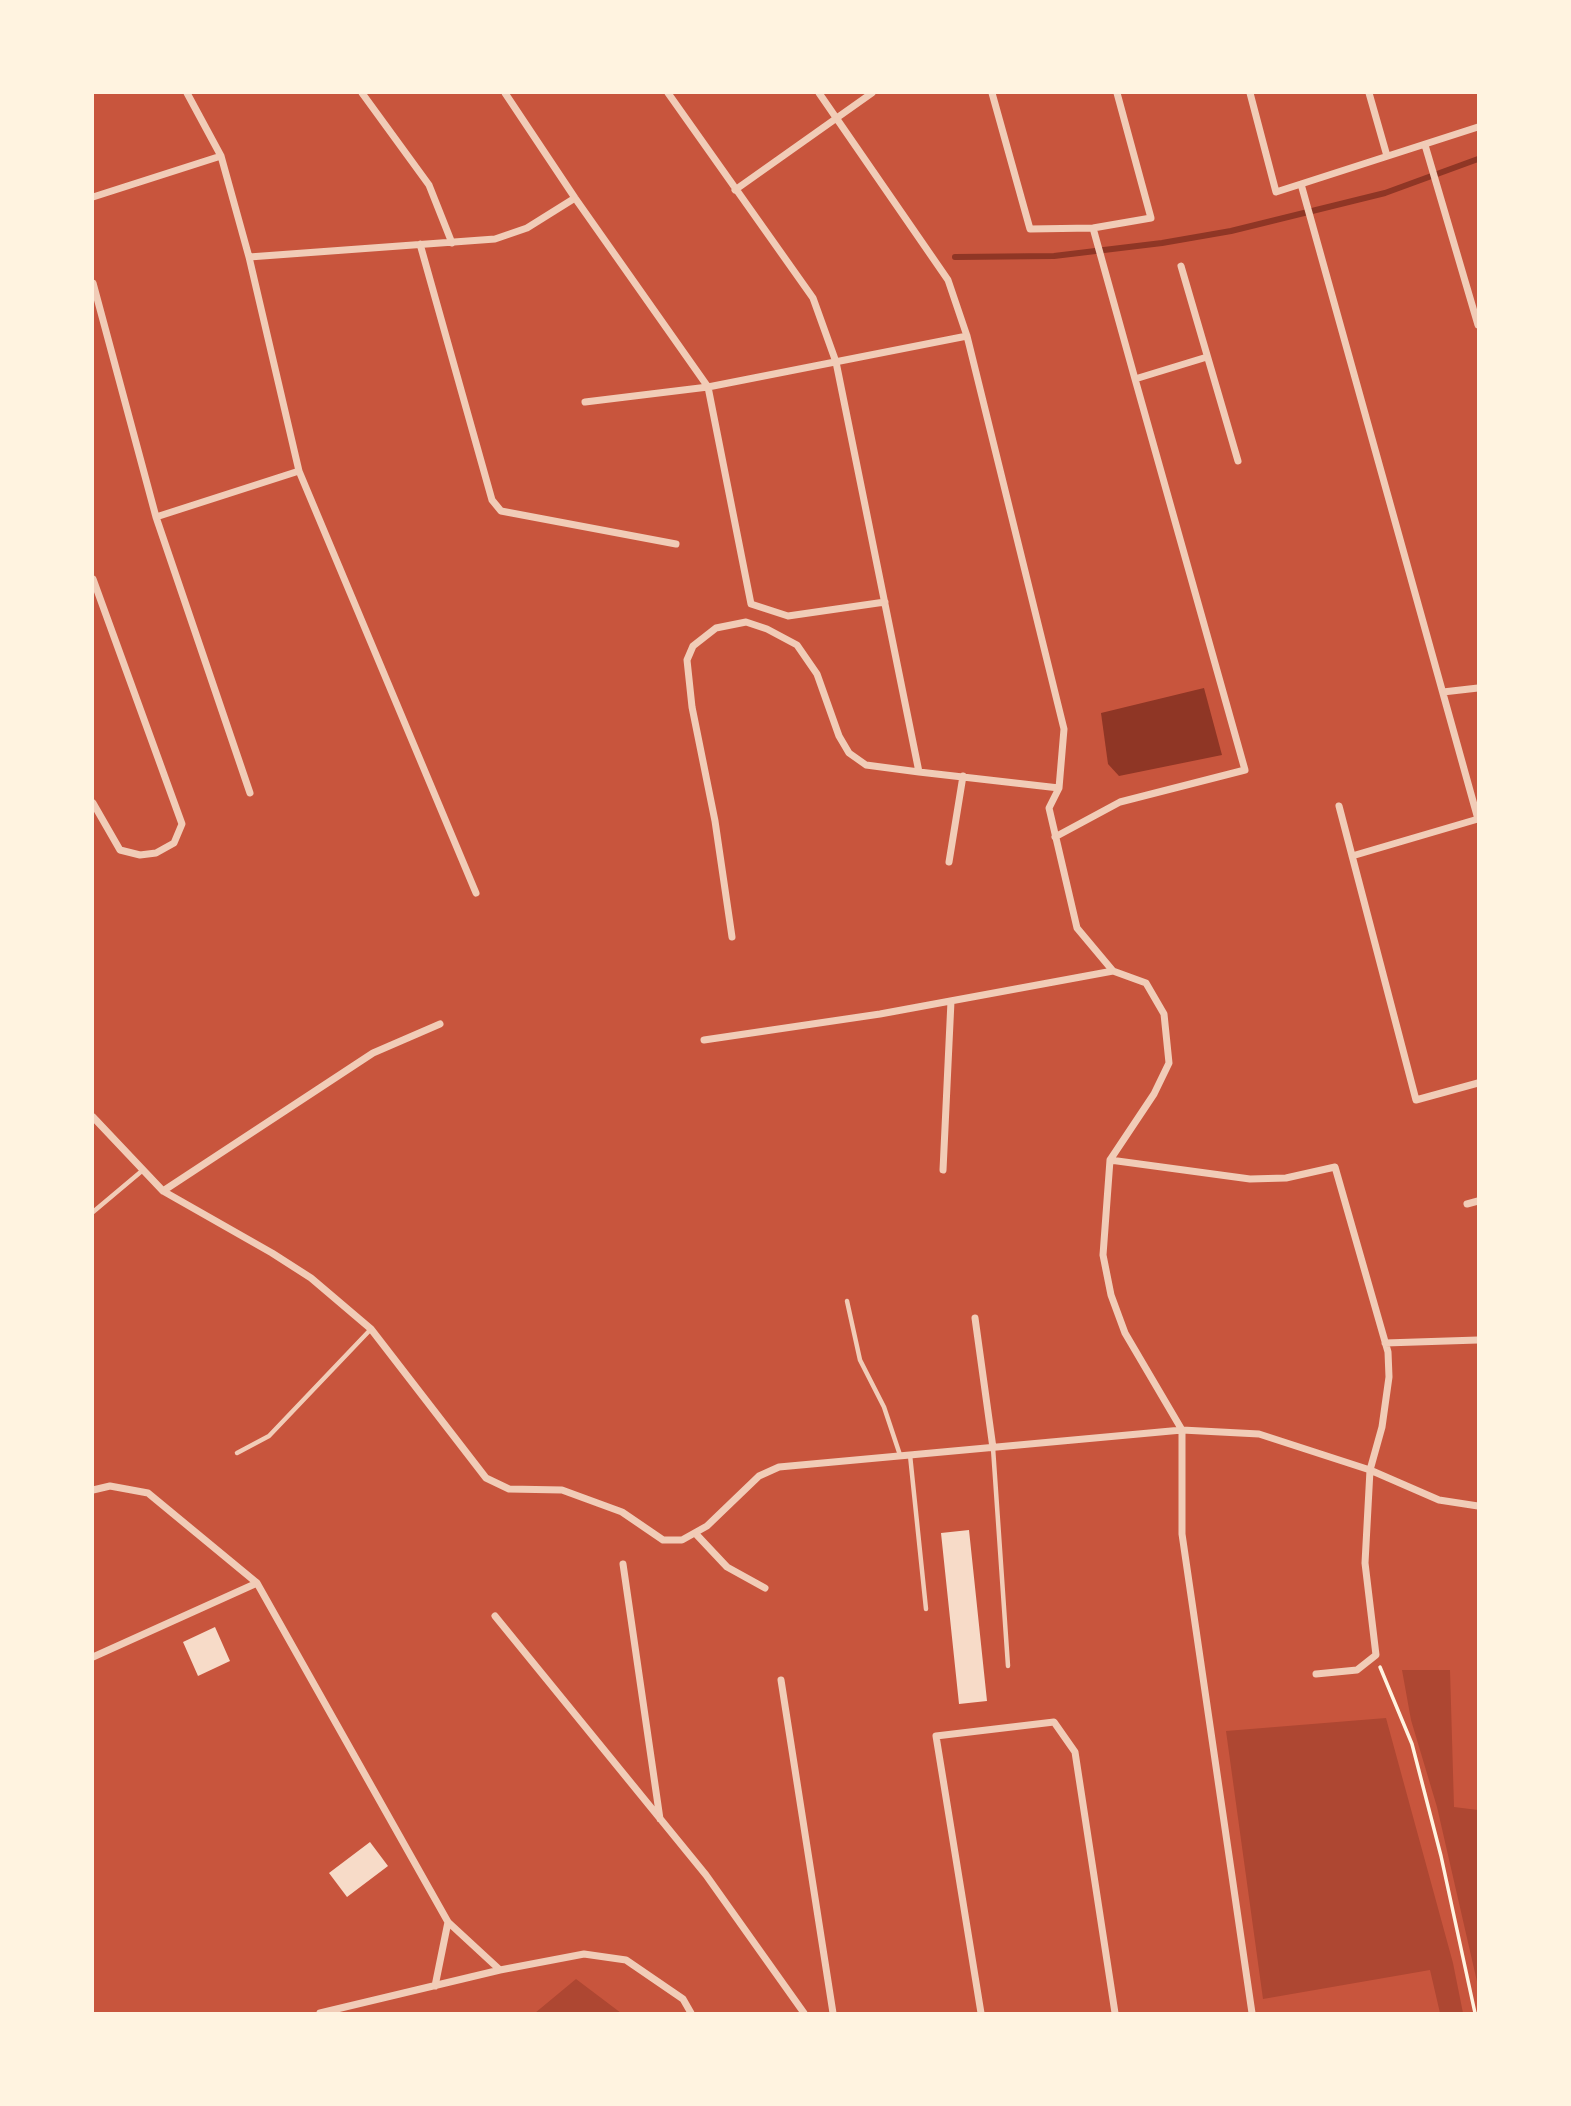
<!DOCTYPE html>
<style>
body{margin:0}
#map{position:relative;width:1571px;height:2106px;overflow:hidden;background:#c8553d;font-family:Arial,sans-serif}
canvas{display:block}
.frame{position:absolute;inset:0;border:94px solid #fff3e0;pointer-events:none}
</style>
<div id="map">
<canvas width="1571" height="2106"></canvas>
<div class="frame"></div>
</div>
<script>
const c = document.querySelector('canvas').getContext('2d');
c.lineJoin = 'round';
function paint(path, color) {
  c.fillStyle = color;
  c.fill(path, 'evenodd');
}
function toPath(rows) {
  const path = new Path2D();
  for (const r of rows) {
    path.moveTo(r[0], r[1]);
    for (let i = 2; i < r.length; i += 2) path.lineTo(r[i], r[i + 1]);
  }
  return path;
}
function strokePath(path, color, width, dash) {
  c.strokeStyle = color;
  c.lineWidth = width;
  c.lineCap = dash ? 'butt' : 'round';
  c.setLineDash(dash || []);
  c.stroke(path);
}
paint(toPath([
 [1402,1670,1450,1670,1454,1807,1478,1810,1478,1986,1437,1807,1411,1720],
 [1386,1718,1453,1963,1463,2013,1440,2013,1430,1970,1263,1999,1226,1731],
 [576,1979,621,2013,535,2013]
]), '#ae4732');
paint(toPath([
 [1204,688,1222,755,1119,776,1108,764,1101,713]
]), '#8f3625');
strokePath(toPath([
 [955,257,1054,256,1162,243,1231,231,1385,193,1478,159]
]), '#8f3625', 6);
paint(toPath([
 [969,1530,987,1701,959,1704,941,1533],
 [215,1627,230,1661,198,1676,183,1642],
 [370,1842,388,1866,347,1897,329,1873]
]), '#f7dbc8');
strokePath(toPath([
 [1380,1667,1412,1744,1441,1856,1475,2013]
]), '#fff3e0', 3.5);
strokePath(toPath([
 [93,1212,143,1170],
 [847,1301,860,1360,884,1407,900,1455],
 [993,1448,1008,1666],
 [237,1453,269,1436,371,1329],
 [910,1455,926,1609]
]), '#f1ccb7', 4.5);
strokePath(toPath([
 [187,93,221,156,249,257,299,471,476,893],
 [362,93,429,185,452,243],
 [505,93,575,198,708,387,751,604,788,616,885,602],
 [668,93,813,298,836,362,919,772,1059,788],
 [819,93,948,280,967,336,1064,729,1059,788,1049,808,1077,928,1113,971,1146,983,1164,1014,1169,1063,1154,1094,1110,1160,1103,1255,1111,1295,1125,1333,1182,1430],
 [992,93,1030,229,1093,228,1151,218,1117,93],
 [1250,93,1276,192,1301,184],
 [1369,93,1387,156],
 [1478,127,1301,184,1478,819],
 [1425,145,1478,325],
 [735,190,872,93],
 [93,197,221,156],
 [1093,228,1135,379],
 [420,244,492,500,501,511,676,544],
 [249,257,495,239,527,228,575,198],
 [1181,266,1238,461],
 [93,283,156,517,250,793],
 [585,402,708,387,967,336],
 [156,517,299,471],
 [93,579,182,824,174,843,156,853,140,855,120,850,93,803],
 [1443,692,1478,688],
 [1339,806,1416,1100,1478,1083],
 [1055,837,1120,802,1245,770,1135,379,1207,357],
 [1352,856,1478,819],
 [949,862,963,776],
 [732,937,715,821,692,707,687,660,693,646,716,628,746,622,767,629,797,645,817,674,839,736,849,753,866,765,919,772],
 [704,1040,880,1014,1113,971],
 [93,1117,163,1191,272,1253,311,1278,371,1329,486,1478,509,1489,562,1490,622,1512,663,1540,682,1540,707,1526,759,1476,779,1467,1182,1430,1259,1434,1370,1470,1439,1500,1478,1506],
 [1110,1160,1250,1179,1286,1178,1335,1167,1388,1352,1389,1377,1382,1427,1370,1470,1365,1563,1376,1655,1357,1670,1316,1674],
 [943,1170,951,1001],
 [163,1191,373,1053,440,1024],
 [1467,1204,1478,1201],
 [975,1318,993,1448],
 [1385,1343,1478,1340],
 [1182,1430,1182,1534,1252,2013],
 [93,1490,110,1486,148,1493,257,1583,448,1922,500,1970],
 [695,1533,727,1567,765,1588],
 [623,1564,660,1819],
 [495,1616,706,1875,804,2013],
 [93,1657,257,1583],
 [781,1680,833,2013],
 [435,1986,448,1922],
 [320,2013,500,1970,584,1954,626,1960,683,1999,691,2013],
 [981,2013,936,1736,1054,1722,1075,1752,1115,2013]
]), '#f1ccb7', 7);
</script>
